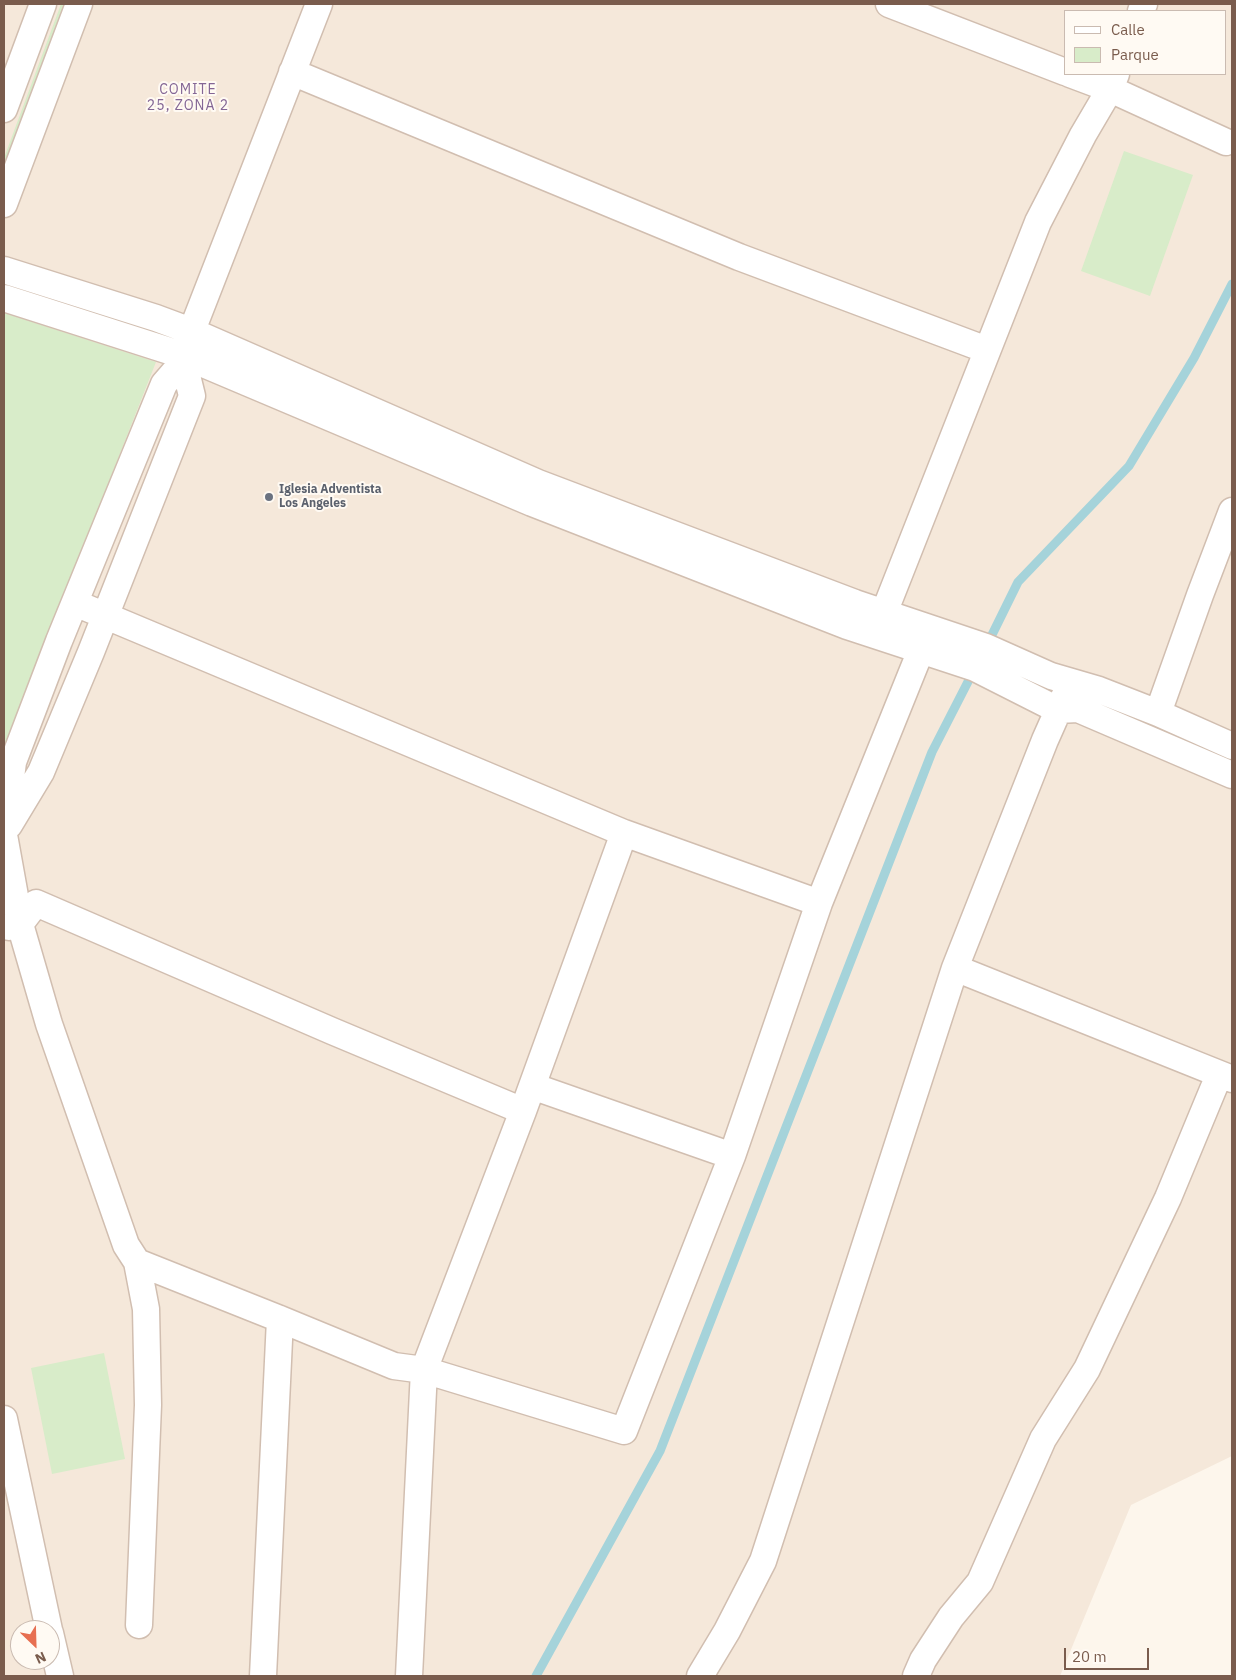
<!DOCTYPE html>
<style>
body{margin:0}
#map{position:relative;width:1236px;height:1680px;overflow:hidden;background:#fdf6ec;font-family:"IBM Plex Sans",sans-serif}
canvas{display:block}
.frame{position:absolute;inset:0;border:5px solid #7a5c4d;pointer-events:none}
.legend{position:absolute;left:1064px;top:10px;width:162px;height:65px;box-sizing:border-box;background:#fffaf3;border:1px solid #cabbb1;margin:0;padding:6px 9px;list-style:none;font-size:15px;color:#7a5c4d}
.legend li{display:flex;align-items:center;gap:10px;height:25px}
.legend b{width:25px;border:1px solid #cabbb1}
.north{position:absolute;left:10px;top:1620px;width:50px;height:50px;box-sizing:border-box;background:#fffaf3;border:1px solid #cabbb1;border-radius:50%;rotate:156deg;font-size:14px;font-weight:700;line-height:20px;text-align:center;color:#7a5c4d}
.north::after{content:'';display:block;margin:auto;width:18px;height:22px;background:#e76f51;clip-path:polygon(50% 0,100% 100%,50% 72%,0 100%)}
.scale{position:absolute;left:1064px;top:1648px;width:85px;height:22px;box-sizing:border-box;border:2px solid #7a5c4d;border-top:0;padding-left:6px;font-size:15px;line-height:18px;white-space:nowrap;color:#7a5c4d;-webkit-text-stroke:4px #fffaf3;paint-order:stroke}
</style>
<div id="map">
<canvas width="1236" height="1680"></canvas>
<div class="frame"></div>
<ul class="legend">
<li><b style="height:6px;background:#fff"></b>Calle</li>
<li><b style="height:14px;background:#d8ecc9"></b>Parque</li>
</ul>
<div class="north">N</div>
<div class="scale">20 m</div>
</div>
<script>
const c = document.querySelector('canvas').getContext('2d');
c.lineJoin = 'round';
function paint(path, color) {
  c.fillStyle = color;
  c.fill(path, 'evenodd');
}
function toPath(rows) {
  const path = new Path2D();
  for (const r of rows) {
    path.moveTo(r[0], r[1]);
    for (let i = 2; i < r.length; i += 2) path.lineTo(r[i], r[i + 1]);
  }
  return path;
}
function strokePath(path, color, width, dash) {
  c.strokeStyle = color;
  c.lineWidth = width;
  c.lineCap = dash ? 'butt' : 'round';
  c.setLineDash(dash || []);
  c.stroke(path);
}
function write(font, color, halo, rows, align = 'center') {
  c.font = font + ' "IBM Plex Sans",sans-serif';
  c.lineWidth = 4;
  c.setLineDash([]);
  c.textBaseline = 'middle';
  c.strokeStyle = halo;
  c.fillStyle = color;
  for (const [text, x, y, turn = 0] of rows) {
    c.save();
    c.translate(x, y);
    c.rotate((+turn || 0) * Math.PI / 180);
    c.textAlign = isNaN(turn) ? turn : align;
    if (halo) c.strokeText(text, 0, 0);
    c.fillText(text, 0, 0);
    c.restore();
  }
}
paint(toPath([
 [4,4,1232,4,1232,1456,1131,1505,1060,1676,4,1676],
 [1065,11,1225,11,1225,74,1065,74],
 [20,1630,50,1630,50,1660,20,1660]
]), '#f5e8da');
paint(toPath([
 [61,4,72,4,4,187,4,158],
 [1124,151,1193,175,1150,296,1081,271],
 [4,313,156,362,4,749],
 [104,1353,125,1459,52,1474,31,1368]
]), '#d8ecc9');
strokePath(toPath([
 [987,645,1018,582,1129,466,1194,358,1232,284],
 [536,1676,660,1451,932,752,974,670]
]), '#a5d3da', 9);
const minor = toPath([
 [889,4,1065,72],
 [1141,11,1144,4],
 [292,72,739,257,987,350],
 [1070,74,1110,89,1226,142],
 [4,109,43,4],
 [4,204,79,4],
 [4,270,156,318,191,331,538,483,855,603,986,647,1051,676,1099,690,1158,713,1232,746],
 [4,298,182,355,532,503,847,626,975,668,1058,710,1078,709,1232,775],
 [75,603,624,833,819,903],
 [884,613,1038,222,1083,135,1110,89,1116,74],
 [1158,713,1200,595,1232,511],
 [9,825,41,772,91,652,192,396,182,355],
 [4,831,13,762,59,641,164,384,177,369,319,4],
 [4,835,20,924,49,1024,126,1245,137,1262,146,1309,148,1405,139,1625],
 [9,927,20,924,36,903,332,1031,523,1111],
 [955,968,1232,1079],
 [532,1086,732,1156],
 [137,1262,280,1319,394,1366,424,1370,624,1431,732,1156,819,903,921,650],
 [4,1419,49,1630],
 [50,1633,60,1676],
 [263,1676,280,1319],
 [409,1676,424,1370,523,1111,624,833],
 [700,1676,727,1631,763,1561,955,968,1045,740,1065,695],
 [916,1676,923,1660,951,1617,980,1582,1043,1439,1087,1369,1168,1198,1219,1075]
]);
strokePath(minor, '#d1beb0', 29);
strokePath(minor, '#fff', 26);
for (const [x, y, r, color] of [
 [269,497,5,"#6b7280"]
]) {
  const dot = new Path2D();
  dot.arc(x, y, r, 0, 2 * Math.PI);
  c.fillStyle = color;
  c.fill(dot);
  strokePath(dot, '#fffaf3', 2);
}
write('bold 12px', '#5b616d', '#fffaf3', [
 ["Iglesia Adventista",279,490],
 ["Los Angeles",279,504]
], 'left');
c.letterSpacing = '1px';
write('14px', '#846695', '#fffaf3', [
 ["COMITE",188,90],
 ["25, ZONA 2",188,106]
]);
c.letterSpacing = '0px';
</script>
